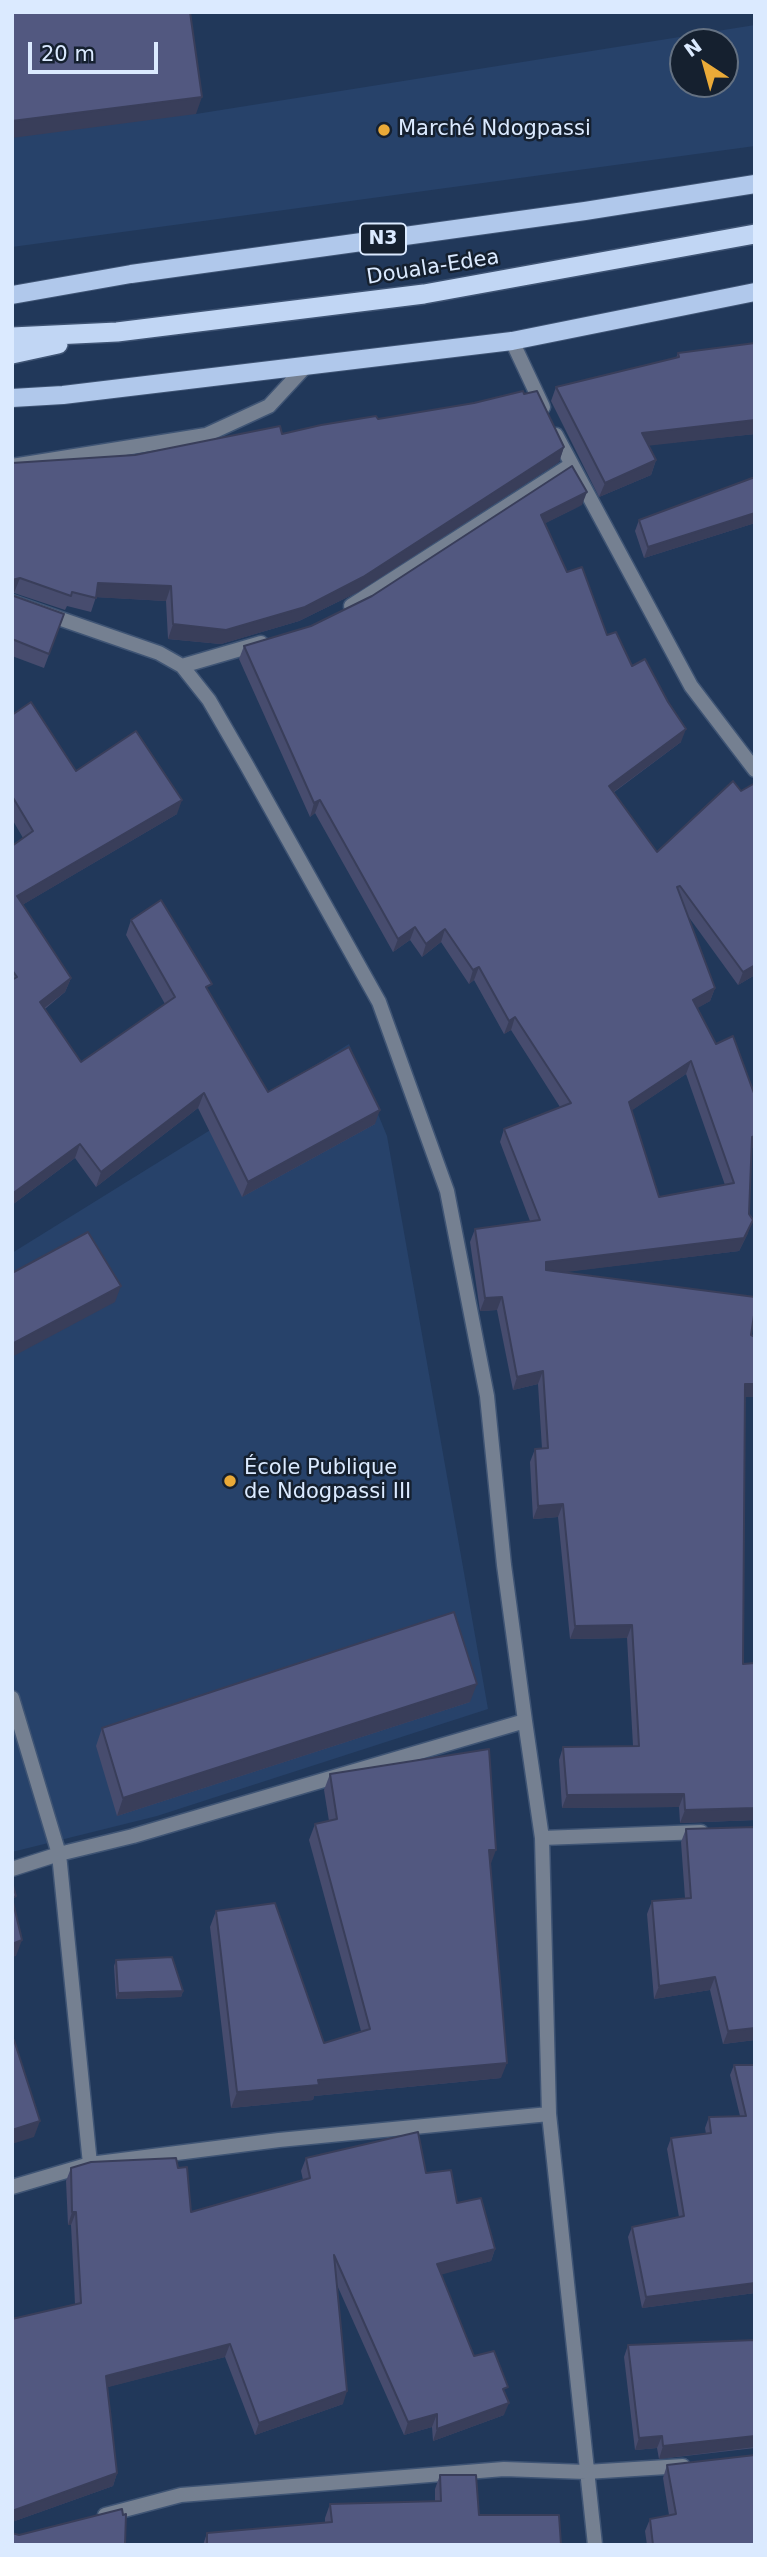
<!DOCTYPE html>
<meta charset="utf-8">
<style>
body{margin:0}
#map{position:relative;width:767px;height:2557px;overflow:hidden;background:#21385a;font-family:"DejaVu Sans",sans-serif}
canvas{display:block}
.frame{position:absolute;inset:0;border:14px solid #dbeaff;pointer-events:none}
.north{position:absolute;left:669px;top:28px;width:70px;height:70px;box-sizing:border-box;background:#15202f;border:2px solid #647182;border-radius:50%;rotate:324deg;font-size:19px;font-weight:700;line-height:28px;text-align:center;color:#dbeaff}
.north::after{content:'';display:block;margin:auto;width:24px;height:32px;background:#eaaa38;clip-path:polygon(50% 0,100% 100%,50% 72%,0 100%)}
.scale{position:absolute;left:28px;top:42px;width:130px;height:32px;box-sizing:border-box;border:4px solid #dbeaff;border-top:0;padding-left:9px;font-size:21px;line-height:24px;white-space:nowrap;color:#dbeaff;-webkit-text-stroke:5px #15202f;paint-order:stroke}
</style>
<div id="map">
<canvas width="767" height="2557"></canvas>
<div class="frame"></div>
<div class="north">N</div>
<div class="scale">20 m</div>
</div>
<script>
const c = document.querySelector('canvas').getContext('2d');
c.lineJoin = 'round';
function paint(path, color) {
  c.fillStyle = color;
  c.fill(path, 'evenodd');
}
function toPath(rows) {
  const path = new Path2D();
  for (const r of rows) {
    path.moveTo(r[0], r[1]);
    for (let i = 2; i < r.length; i += 2) path.lineTo(r[i], r[i + 1]);
  }
  return path;
}
function strokePath(path, color, width, dash) {
  c.strokeStyle = color;
  c.lineWidth = width;
  c.lineCap = dash ? 'butt' : 'round';
  c.setLineDash(dash || []);
  c.stroke(path);
}
function write(font, color, halo, rows, align = 'center') {
  c.font = font + ' "DejaVu Sans",sans-serif';
  c.lineWidth = 5;
  c.setLineDash([]);
  c.textBaseline = 'middle';
  c.strokeStyle = halo;
  c.fillStyle = color;
  for (const [text, x, y, turn = 0] of rows) {
    c.save();
    c.translate(x, y);
    c.rotate((+turn || 0) * Math.PI / 180);
    c.textAlign = isNaN(turn) ? turn : align;
    if (halo) c.strokeText(text, 0, 0);
    c.fillText(text, 0, 0);
    c.restore();
  }
}
paint(toPath([
 [12,12,196,114,755,25,755,146,12,247],
 [683,42,725,42,725,84,683,84],
 [349,1044,387,1136,488,1709,157,1816,12,1852,12,1253]
]), '#27426a');
const minor = toPath([
 [512,341,543,407],
 [556,435,691,686,755,770],
 [12,466,206,435,269,406,306,366],
 [12,602,159,653,182,666,209,700,246,764,379,1002,447,1191,487,1396,504,1565,525,1721],
 [351,606,571,465],
 [182,666,261,643],
 [12,1698,59,1854,90,2164],
 [542,1838,701,1832],
 [12,1869,59,1854,133,1836,525,1721,542,1838,549,2114,595,2545],
 [12,2187,90,2164,279,2140,549,2114],
 [105,2515,181,2495,504,2469,586,2472,683,2466]
]);
const primary = toPath([
 [12,295,131,274,585,211,755,184],
 [12,398,63,395,512,341,755,292]
]);
const trunk = toPath([
 [12,337,117,332,424,294,755,234],
 [12,354,58,344]
]);
strokePath(minor, '#3f5474', 17);
strokePath(primary, '#3f5474', 20);
strokePath(trunk, '#3f5474', 22);
strokePath(minor, '#758091', 14);
strokePath(primary, '#b0c8eb', 18);
strokePath(trunk, '#c1d6f4', 19);
paint(toPath([
 [755,343,755,434,649,445,656,460,651,475,599,497,551,401,556,387,676,358,678,353],
 [524,394,564,447,559,462,358,592,299,621,221,644,168,639,166,601,96,597,91,612,67,606,65,610,14,593,12,463,135,455,378,419],
 [755,477,755,523,644,558,635,531,639,520],
 [582,505,545,523,567,572,607,635,632,666,681,742,613,793,657,852,741,791,755,783,755,975,738,985,688,916,715,988,710,1001,697,1008,716,1044,755,1096,755,1147,752,1148,748,1233,739,1251,563,1272,751,1335,745,1397,743,1664,755,1663,755,1820,680,1823,679,1807,562,1808,559,1760,563,1747,633,1746,627,1638,570,1639,558,1517,533,1519,530,1462,535,1449,542,1449,538,1384,513,1390,497,1310,480,1311,470,1242,475,1229,530,1221,500,1142,504,1129,560,1107,511,1030,504,1034,474,980,469,984,441,942,422,957,410,940,393,952,315,813,310,817,239,659,244,646,311,626],
 [686,1074,725,1185,659,1197,632,1110],
 [12,595,14,596,64,614,44,668,12,656],
 [12,715,76,771,177,814,22,905,71,978,65,992,45,1009,81,1062,165,1004,126,935,131,920,209,992,268,1092,375,1124,242,1197,198,1108,96,1187,75,1158,12,1205,12,846,23,838,12,819],
 [470,1702,117,1816,96,1746,102,1728],
 [330,1774,490,1865,501,2078,314,2096,313,2100,231,2108,210,1927,216,1911,324,2043,361,2031,309,1840,315,1824,329,1821,324,1790],
 [755,1827,755,2040,723,2044,710,1990,654,1999,647,1914,652,1901,685,1898,681,1842,686,1829],
 [116,1960,183,1991,181,1997,116,1999,114,1966],
 [734,2065,755,2065,755,2293,642,2308,628,2237,632,2227,679,2217,667,2149,671,2138,706,2134,705,2128,709,2117,740,2116,730,2075],
 [306,2158,426,2173,457,2203,495,2249,491,2261,441,2274,474,2356,505,2394,504,2415,433,2441,432,2427,404,2435,337,2285,343,2404,255,2435,225,2357,107,2387,117,2473,113,2486,12,2522,12,2319,75,2304,71,2225,68,2225,66,2181,71,2168,178,2168,191,2212,303,2180,301,2171],
 [755,2340,755,2448,659,2459,657,2448,635,2450,624,2357,628,2345],
 [667,2465,755,2545,647,2545,645,2531,650,2519,669,2515,663,2478],
 [440,2475,479,2515,561,2545,203,2545,207,2533,325,2522,325,2518,330,2504,435,2501,435,2489]
]), '#474c6e');
paint(toPath([
 [202,97,196,114,12,138,12,121],
 [755,420,755,434,637,447,642,433],
 [564,447,559,462,358,592,299,621,221,644,168,639,173,624],
 [656,460,651,475,599,497,605,483],
 [587,492,582,505,536,528,541,515],
 [755,513,755,523,644,558,648,547],
 [20,578,14,593,12,593,12,580],
 [98,583,171,586,166,601,93,597],
 [686,729,681,742,604,799,609,786],
 [182,800,177,814,12,911,17,896],
 [320,800,315,813,310,817,314,803],
 [415,927,410,940,393,952,398,939],
 [445,929,441,942,422,957,426,944],
 [755,965,755,975,738,985,743,972],
 [479,967,474,980,469,984,473,970],
 [71,978,65,992,34,1016,40,1002],
 [715,988,710,1001,689,1013,693,1000],
 [515,1017,511,1030,504,1034,509,1021],
 [691,1061,686,1074,625,1115,629,1102],
 [204,1093,198,1108,96,1187,101,1172],
 [380,1110,375,1124,242,1197,248,1182],
 [755,1136,755,1147,747,1150,752,1137],
 [80,1144,75,1158,12,1205,12,1194],
 [753,1220,748,1233,739,1251,542,1275,546,1262],
 [121,1286,115,1302,12,1357,12,1344],
 [502,1297,497,1310,480,1311,485,1298],
 [543,1371,538,1384,513,1390,517,1377],
 [745,1384,755,1384,755,1397,741,1397],
 [563,1504,558,1517,533,1519,538,1506],
 [632,1625,627,1638,570,1639,575,1626],
 [477,1684,470,1702,117,1816,123,1798],
 [684,1794,679,1807,562,1808,567,1795],
 [755,1808,755,1820,680,1823,685,1810],
 [489,1850,496,1850,490,1866],
 [22,1940,16,1956,12,1957,12,1944],
 [715,1977,710,1990,654,1999,659,1986],
 [183,1991,181,1997,116,1999,118,1993],
 [755,2028,755,2040,723,2044,728,2031],
 [507,2063,501,2078,314,2096,313,2100,231,2108,237,2092,318,2080],
 [40,2121,34,2137,12,2144,12,2130],
 [72,2212,76,2212,71,2225,68,2225],
 [495,2249,491,2261,433,2277,437,2264],
 [755,2283,755,2293,642,2308,646,2297],
 [230,2344,225,2357,101,2389,106,2376],
 [347,2391,343,2404,255,2435,259,2423],
 [509,2403,504,2415,433,2441,437,2429],
 [437,2414,432,2427,404,2435,408,2422],
 [662,2436,657,2448,635,2450,639,2438],
 [755,2436,755,2447,659,2459,663,2446],
 [117,2473,113,2486,12,2522,12,2511]
]), '#393e5a');
const building = toPath([
 [12,12,190,12,202,97,12,121,12,12],
 [755,343,755,420,642,433,656,460,605,483,556,387,679,357,678,353,755,343],
 [523,391,524,394,537,391,564,447,363,577,305,607,226,630,173,624,171,586,98,583,96,598,72,592,71,596,20,578,12,580,12,463,135,455,280,426,282,434,321,425,376,416,378,419,474,403,523,391],
 [572,466,587,492,541,515,567,572,582,567,607,635,616,632,632,666,645,659,668,702,686,729,609,786,657,852,733,781,741,791,755,783,755,965,743,972,680,886,677,887,715,988,693,1000,716,1044,733,1036,755,1096,755,1136,752,1137,749,1214,753,1220,744,1238,546,1262,546,1270,755,1297,755,1309,751,1335,755,1337,755,1384,745,1384,743,1664,755,1663,755,1808,685,1810,684,1794,567,1795,563,1747,639,1746,632,1625,575,1626,563,1504,538,1506,535,1449,548,1448,543,1371,517,1377,502,1297,485,1298,475,1229,540,1220,504,1129,571,1103,515,1017,509,1021,479,967,473,970,445,929,426,944,415,927,398,939,320,800,314,803,244,646,311,626,372,596,572,466],
 [691,1061,734,1183,659,1197,629,1102,691,1061],
 [755,477,755,513,648,547,639,520,755,477],
 [12,595,14,596,64,614,49,654,12,639,12,595],
 [31,702,76,771,136,731,182,800,17,896,71,978,40,1002,81,1062,175,997,131,920,161,900,212,984,206,987,268,1092,349,1047,380,1110,248,1182,204,1093,101,1172,80,1144,12,1194,12,980,17,977,12,970,12,846,33,831,12,796,12,715,31,702],
 [88,1232,121,1286,12,1344,12,1273,88,1232],
 [454,1612,477,1684,123,1798,102,1728,454,1612],
 [489,1749,496,1850,489,1850,507,2063,318,2080,319,2085,237,2092,216,1911,275,1903,324,2043,370,2029,315,1824,337,1819,330,1774,489,1749],
 [755,1827,755,2028,728,2031,715,1977,659,1986,652,1901,691,1898,686,1829,755,1827],
 [12,1882,16,1896,12,1898,22,1940,12,1944,12,1882],
 [172,1957,183,1991,118,1993,116,1960,172,1957],
 [12,2040,14,2040,40,2121,12,2130,12,2040],
 [734,2065,755,2065,755,2283,646,2297,632,2227,684,2216,671,2138,711,2133,709,2117,746,2116,734,2065],
 [418,2132,426,2173,451,2170,457,2203,481,2198,495,2249,437,2264,474,2356,494,2351,508,2387,503,2389,509,2403,437,2429,437,2414,408,2422,334,2255,347,2391,259,2423,230,2344,106,2376,117,2473,12,2511,12,2319,81,2303,76,2212,72,2212,71,2168,91,2162,176,2158,178,2168,187,2167,191,2212,310,2178,306,2158,418,2132],
 [755,2340,755,2436,663,2446,662,2436,639,2438,628,2345,755,2340],
 [755,2455,755,2545,653,2545,650,2519,676,2514,667,2465,755,2455],
 [440,2475,476,2475,479,2515,559,2515,561,2545,207,2545,207,2533,332,2522,330,2504,441,2501,440,2475],
 [122,2509,123,2515,126,2514,125,2545,12,2545,12,2533,19,2535,122,2509]
]);
paint(building, '#525880');
strokePath(building, '#393e5a', 2);
for (const [x, y, r, color] of [
 [384,130,7,"#eaaa38"],
 [230,1481,7,"#eaaa38"]
]) {
  const dot = new Path2D();
  dot.arc(x, y, r, 0, 2 * Math.PI);
  c.fillStyle = color;
  c.fill(dot);
  strokePath(dot, '#15202f', 2.5);
}
for (const [x, y, w] of [
 [383,239,46]
]) {
  const box = new Path2D();
  box.roundRect(x - w / 2, y - 15.5, w, 31, 5);
  c.fillStyle = '#15202f';
  c.fill(box);
  strokePath(box, '#dbeaff', 2);
}
write('bold 19px', '#dbeaff', null, [
 ["N3",383,239]
]);
write('21px', '#dbeaff', '#15202f', [
 ["Marché Ndogpassi",398,130],
 ["École Publique",244,1469],
 ["de Ndogpassi III",244,1493]
], 'left');
write('21px', '#dbeaff', '#15202f', [
 ["Douala-Edea",433,268,-9]
]);
</script>
